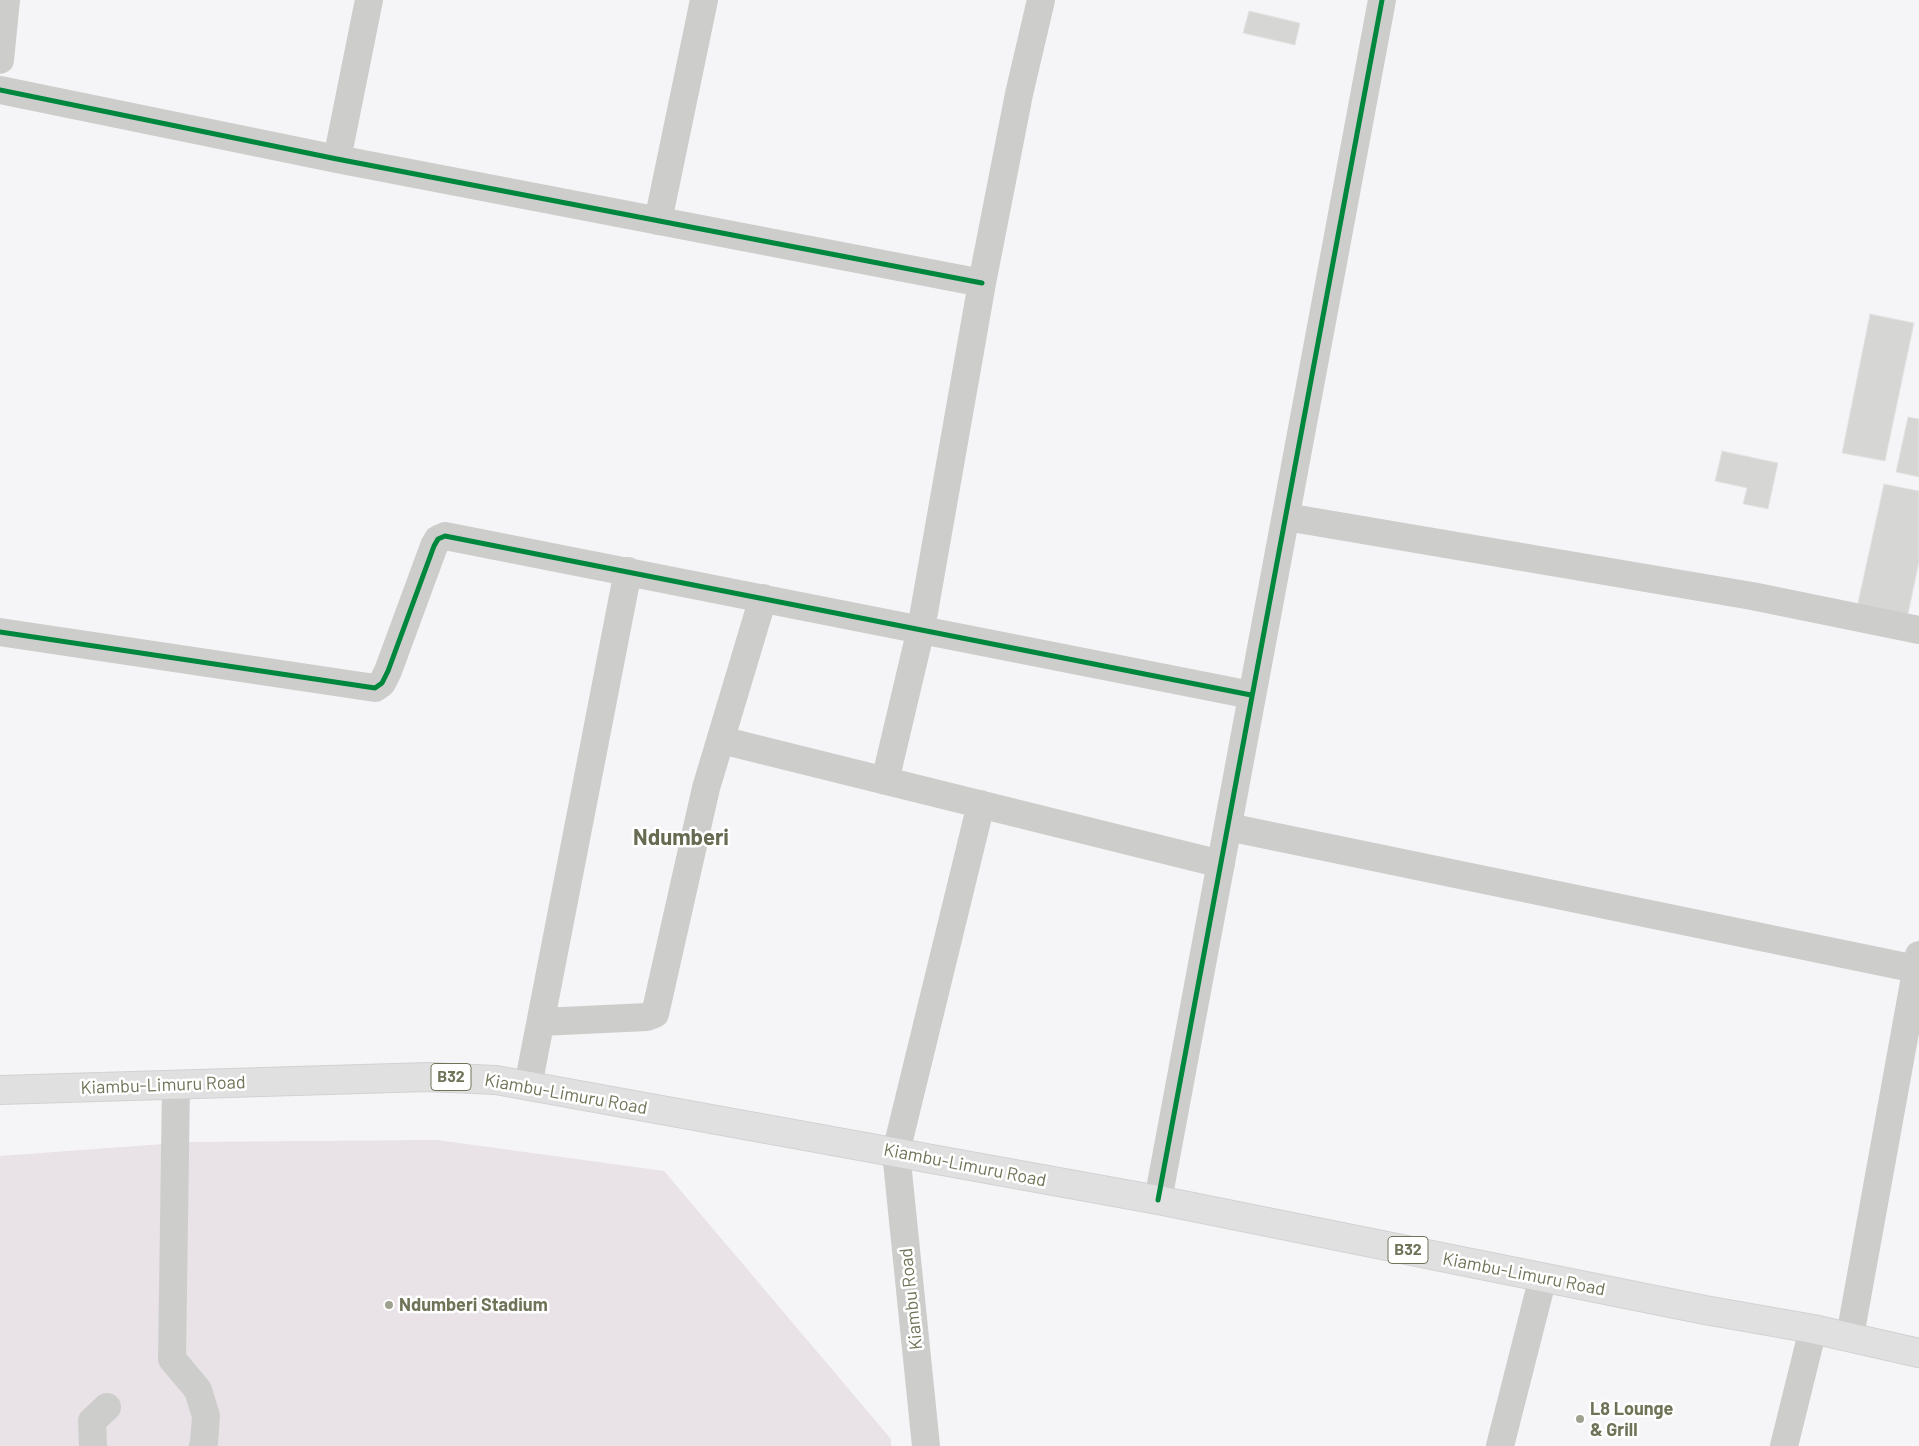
<!DOCTYPE html>
<style>
body{margin:0}
canvas{display:block;background:#f5f4f6}
</style>
<canvas width="1919" height="1446"></canvas>
<script>
const c = document.querySelector('canvas').getContext('2d');
c.lineJoin = 'round';
function paint(path, color) {
  c.fillStyle = color;
  c.fill(path, 'evenodd');
}
function toPath(rows) {
  const path = new Path2D();
  for (const r of rows) {
    path.moveTo(r[0], r[1]);
    for (let i = 2; i < r.length; i += 2) path.lineTo(r[i], r[i + 1]);
  }
  return path;
}
function strokePath(path, color, width, dash) {
  c.strokeStyle = color;
  c.lineWidth = width;
  c.lineCap = dash ? 'butt' : 'round';
  c.setLineDash(dash || []);
  c.stroke(path);
}
function write(font, color, halo, rows, align = 'center') {
  c.font = font + ' Barlow,sans-serif';
  c.lineWidth = 5;
  c.setLineDash([]);
  c.textBaseline = 'middle';
  c.strokeStyle = halo;
  c.fillStyle = color;
  for (const [text, x, y, turn = 0] of rows) {
    c.save();
    c.translate(x, y);
    c.rotate((+turn || 0) * Math.PI / 180);
    c.textAlign = isNaN(turn) ? turn : align;
    if (halo) c.strokeText(text, 0, 0);
    c.fillText(text, 0, 0);
    c.restore();
  }
}
paint(toPath([
 [437,1140,664,1171,891,1439,891,1446,0,1446,0,1156,191,1142]
]), '#e9e2e7');
const building = toPath([
 [1249,11,1300,23,1295,45,1243,33,1249,11],
 [1870,314,1914,323,1885,461,1842,453,1870,314],
 [1908,417,1919,419,1919,477,1896,472,1908,417],
 [1722,451,1778,463,1768,509,1743,504,1747,488,1715,481,1722,451],
 [1884,484,1919,491,1919,562,1906,623,1856,612,1884,484]
]);
paint(building, '#d6d6d5');
strokePath(building, '#e4e4e5', 1);
const highway = toPath([
 [0,1090,427,1077,496,1080,1158,1200,1705,1310,1813,1329,1919,1353]
]);
strokePath(highway, '#d3d2d2', 30);
strokePath(toPath([
 [0,60,6,0],
 [0,90,337,159,982,283],
 [337,159,369,0],
 [658,221,704,0],
 [1286,517,1752,596,1919,630],
 [0,632,375,688,382,683,388,671,434,546,438,539,445,536,1251,695],
 [721,740,1221,864],
 [885,781,921,629,982,283,1019,94,1041,0],
 [1228,827,1916,969],
 [541,1022,647,1017,655,1014,706,788,763,598],
 [176,1085,172,1359,198,1390,206,1416,204,1443,203,1446],
 [528,1086,628,571],
 [1158,1200,1382,0],
 [1850,1336,1919,955],
 [93,1446,92,1421,107,1407],
 [926,1446,896,1152,981,804],
 [1500,1446,1543,1277],
 [1784,1446,1813,1329]
]), '#cdcecc', 28);
strokePath(highway, '#e1e0e0', 28);
strokePath(toPath([
 [0,90,337,159,982,283],
 [0,632,375,688,382,683,388,671,434,546,438,539,445,536,1251,695],
 [1158,1200,1382,0]
]), '#00873e', 5);
for (const [x, y, r, color] of [
 [389,1305,5,"#9ea18f"],
 [1580,1419,5,"#9ea18f"]
]) {
  const dot = new Path2D();
  dot.arc(x, y, r, 0, 2 * Math.PI);
  c.fillStyle = color;
  c.fill(dot);
  strokePath(dot, '#fff', 2);
}
for (const [x, y, w] of [
 [451,1077,40],
 [1408,1250,40]
]) {
  const box = new Path2D();
  box.roundRect(x - w / 2, y - 13.5, w, 27, 4);
  c.fillStyle = '#fff';
  c.fill(box);
  strokePath(box, '#6f7458', 1);
}
write('bold 16px', '#6f7458', null, [
 ["B32",451,1077],
 ["B32",1408,1250]
]);
write('18px', '#6f7458', '#fff', [
 ["Kiambu-Limuru Road",163,1085,-2],
 ["Kiambu-Limuru Road",566,1094,10],
 ["Kiambu-Limuru Road",965,1165,11],
 ["Kiambu-Limuru Road",1524,1274,11],
 ["Kiambu Road",911,1299,-96]
]);
write('bold 18px', '#6f7458', '#fff', [
 ["Ndumberi Stadium",399,1305],
 ["L8 Lounge",1590,1409],
 ["& Grill",1590,1430]
], 'left');
write('bold 22px', '#666b52', '#fff', [
 ["Ndumberi",681,838]
]);
</script>
